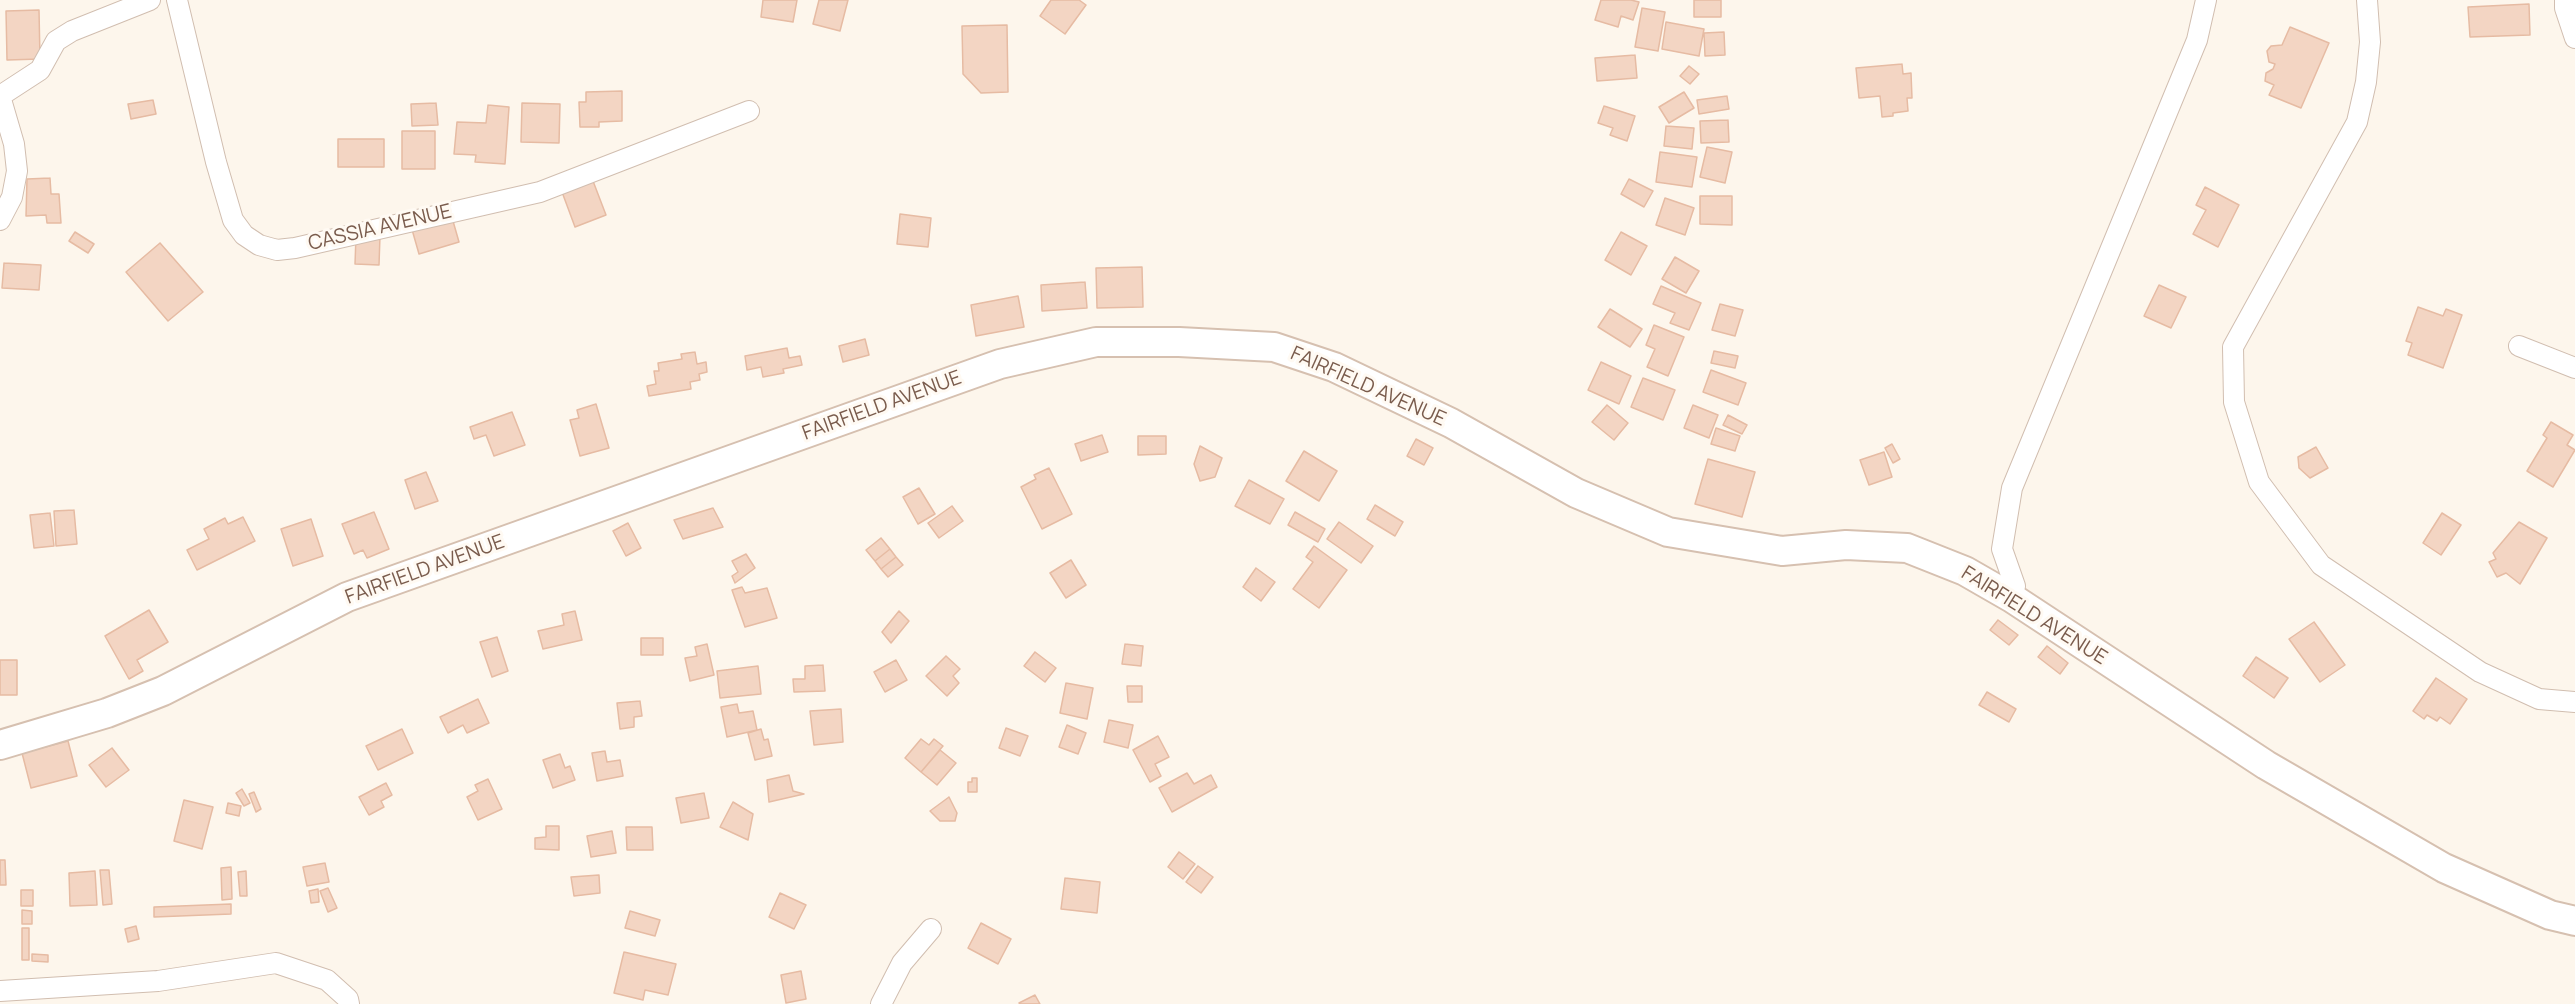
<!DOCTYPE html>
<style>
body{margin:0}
canvas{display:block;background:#fdf6ec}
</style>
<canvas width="2575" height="1004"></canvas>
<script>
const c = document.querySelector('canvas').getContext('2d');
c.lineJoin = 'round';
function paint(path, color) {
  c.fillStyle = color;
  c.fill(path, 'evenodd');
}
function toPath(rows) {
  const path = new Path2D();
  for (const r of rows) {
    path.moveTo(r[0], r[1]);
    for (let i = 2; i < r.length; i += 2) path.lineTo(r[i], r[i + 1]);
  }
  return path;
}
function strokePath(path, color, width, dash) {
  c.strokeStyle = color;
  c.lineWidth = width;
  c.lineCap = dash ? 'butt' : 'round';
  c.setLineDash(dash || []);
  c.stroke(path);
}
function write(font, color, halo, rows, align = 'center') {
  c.font = font + ' Manrope,sans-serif';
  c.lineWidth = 6;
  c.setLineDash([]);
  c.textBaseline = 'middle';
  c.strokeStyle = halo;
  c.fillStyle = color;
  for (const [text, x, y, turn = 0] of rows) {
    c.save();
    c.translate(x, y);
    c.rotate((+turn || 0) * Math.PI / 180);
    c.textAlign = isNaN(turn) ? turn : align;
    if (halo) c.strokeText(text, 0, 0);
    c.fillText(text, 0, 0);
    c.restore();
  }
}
const building = toPath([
 [763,0,797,0,793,22,761,17,763,0],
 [819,0,848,0,840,31,813,24,819,0],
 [1051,0,1079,0,1086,5,1065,34,1040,16,1051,0],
 [1601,0,1631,0,1639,2,1633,20,1621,16,1618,27,1595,20,1601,0],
 [1694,0,1721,0,1721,17,1694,17,1694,0],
 [2529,4,2530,35,2470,37,2468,7,2529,4],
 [1642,8,1665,12,1658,51,1635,47,1642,8],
 [39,10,40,59,7,60,6,11,39,10],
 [1666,22,1704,29,1699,56,1662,49,1666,22],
 [1007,25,1008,92,981,93,963,74,962,26,1007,25],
 [2290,27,2329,43,2301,108,2269,95,2274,85,2265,81,2266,73,2273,69,2275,64,2269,62,2267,51,2271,46,2282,45,2290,27],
 [1724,32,1725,55,1705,56,1704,33,1724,32],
 [1635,55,1637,78,1597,81,1595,58,1635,55],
 [1902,64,1903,74,1911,73,1912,98,1907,98,1908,111,1893,113,1893,116,1882,117,1880,96,1859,98,1856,68,1902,64],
 [1689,66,1699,74,1690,84,1680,76,1689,66],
 [622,91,622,121,599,122,599,127,580,127,579,102,586,102,586,92,622,91],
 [1684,92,1694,108,1669,123,1659,107,1684,92],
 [1727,96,1729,109,1699,114,1697,100,1727,96],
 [153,100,156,114,131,119,128,104,153,100],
 [436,103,438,125,412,126,411,104,436,103],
 [522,103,560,104,559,143,521,142,522,103],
 [488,105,509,107,505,164,475,162,476,155,454,154,457,122,486,123,488,105],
 [1604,106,1635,116,1627,141,1610,135,1613,128,1598,123,1604,106],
 [1728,120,1729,142,1701,143,1700,121,1728,120],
 [1666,126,1694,128,1692,149,1664,146,1666,126],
 [402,131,435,131,435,169,402,169,402,131],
 [338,139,384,139,384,167,338,167,338,139],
 [1707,147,1732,152,1725,183,1700,177,1707,147],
 [1660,152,1697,157,1692,187,1656,182,1660,152],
 [50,178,51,194,59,194,61,223,47,223,46,215,26,216,27,179,50,178],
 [1629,179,1653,191,1644,207,1621,194,1629,179],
 [593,181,606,215,575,227,562,192,593,181],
 [2205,187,2239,205,2218,247,2193,234,2206,210,2196,205,2205,187],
 [1700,196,1732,196,1732,225,1700,224,1700,196],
 [1665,198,1694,208,1685,235,1656,225,1665,198],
 [451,214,459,242,419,254,411,226,451,214],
 [900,214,931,218,928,247,897,244,900,214],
 [75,232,94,244,88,253,69,241,75,232],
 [1621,232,1647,246,1631,275,1605,260,1621,232],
 [356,236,380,236,379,265,355,264,356,236],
 [160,243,203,292,168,321,126,272,160,243],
 [1675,257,1699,271,1686,293,1662,279,1675,257],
 [4,263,41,265,39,290,2,288,4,263],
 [1142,267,1143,307,1097,308,1096,268,1142,267],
 [1085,282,1087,308,1042,311,1041,285,1085,282],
 [2159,285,2186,297,2171,328,2144,316,2159,285],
 [1661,286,1701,303,1689,330,1670,323,1675,313,1653,304,1661,286],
 [1018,296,1024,327,976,336,971,305,1018,296],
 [1720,304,1743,310,1735,336,1712,330,1720,304],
 [2418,307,2443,316,2446,309,2462,315,2443,368,2408,355,2412,343,2406,341,2418,307],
 [1610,309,1642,329,1630,347,1598,327,1610,309],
 [1654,325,1684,337,1668,376,1647,367,1655,349,1646,345,1654,325],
 [865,339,869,355,843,362,839,346,865,339],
 [787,348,789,358,800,356,802,365,783,369,784,373,763,377,761,367,747,370,745,356,787,348],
 [1714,351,1738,356,1735,368,1711,363,1714,351],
 [695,352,697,364,706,362,707,372,699,374,700,380,690,382,691,389,649,396,647,386,656,384,654,371,659,371,658,363,682,359,681,354,695,352],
 [1601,362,1631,376,1619,404,1588,390,1601,362],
 [1711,370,1746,383,1738,405,1703,392,1711,370],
 [1643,378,1675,390,1663,420,1631,407,1643,378],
 [596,404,609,448,580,456,570,420,579,418,577,410,596,404],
 [1607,405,1628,423,1614,440,1592,422,1607,405],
 [1693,405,1718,415,1709,438,1684,428,1693,405],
 [512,412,525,445,494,456,486,435,474,439,470,427,512,412],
 [1728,415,1747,425,1742,434,1723,425,1728,415],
 [2551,422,2573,435,2567,445,2575,450,2553,487,2527,471,2547,438,2543,435,2551,422],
 [1716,428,1740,436,1735,451,1711,444,1716,428],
 [1102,435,1108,452,1081,461,1075,444,1102,435],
 [1138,436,1166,436,1166,454,1138,455,1138,436],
 [1416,439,1433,448,1424,465,1407,456,1416,439],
 [1892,444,1900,459,1893,463,1885,448,1892,444],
 [1200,446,1222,458,1215,477,1200,481,1194,464,1200,446],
 [2316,447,2328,468,2310,478,2299,468,2298,457,2316,447],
 [1304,451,1337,471,1319,501,1286,481,1304,451],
 [1884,452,1892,477,1869,485,1860,460,1884,452],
 [1708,459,1755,472,1742,517,1695,504,1708,459],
 [1049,468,1072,514,1042,529,1021,487,1036,479,1034,475,1049,468],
 [426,472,438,501,415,509,405,480,426,472],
 [1249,480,1284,499,1270,524,1235,506,1249,480],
 [919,488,935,514,918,524,903,497,919,488],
 [1375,505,1403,522,1395,536,1367,519,1375,505],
 [952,506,963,521,939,538,928,523,952,506],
 [713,508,723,527,683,539,674,520,713,508],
 [74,510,77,544,56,546,54,511,74,510],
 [374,512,389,549,367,558,363,550,354,554,342,524,374,512],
 [1295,512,1325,529,1318,542,1288,525,1295,512],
 [50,513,54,546,34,548,30,515,50,513],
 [2442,513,2461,525,2441,555,2423,543,2442,513],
 [243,517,255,541,197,570,187,550,209,539,204,529,225,518,228,524,243,517],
 [311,519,323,556,293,566,281,529,311,519],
 [1339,522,1373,546,1361,563,1327,539,1339,522],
 [2519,522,2547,538,2520,584,2506,573,2497,577,2489,562,2496,559,2493,553,2519,522],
 [628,523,641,548,626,556,613,531,628,523],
 [881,538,890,549,875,561,866,550,881,538],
 [1314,546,1347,570,1319,608,1293,589,1313,562,1306,557,1314,546],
 [890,549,896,557,881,569,875,561,890,549],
 [746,554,755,568,735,583,732,576,738,572,732,561,746,554],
 [896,557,903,565,888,577,881,569,896,557],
 [1071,560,1086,585,1066,598,1050,573,1071,560],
 [1256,568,1275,582,1261,601,1243,587,1256,568],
 [742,587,745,593,767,588,777,618,745,627,732,590,742,587],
 [149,610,168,642,137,660,143,671,129,679,105,636,149,610],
 [575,611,582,640,543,649,538,631,564,625,562,614,575,611],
 [899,611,909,621,891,643,882,632,899,611],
 [1998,620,2018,635,2009,645,1990,630,1998,620],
 [2314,622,2345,665,2320,682,2289,639,2314,622],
 [497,637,508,671,492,677,480,642,497,637],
 [641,638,663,638,663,655,641,655,641,638],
 [707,644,714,675,690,681,685,658,697,656,695,647,707,644],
 [1125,644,1143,646,1141,666,1122,664,1125,644],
 [2047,646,2068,663,2060,674,2038,657,2047,646],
 [1035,652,1056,668,1045,682,1024,666,1035,652],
 [946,656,960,669,953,676,959,683,947,696,926,676,946,656],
 [2256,657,2288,678,2274,698,2243,676,2256,657],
 [0,660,17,660,17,695,0,695,0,660],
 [896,660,907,680,885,692,874,672,896,660],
 [823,665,825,691,794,692,793,679,805,679,805,666,823,665],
 [758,666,761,694,720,698,717,671,758,666],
 [2436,678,2467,699,2450,724,2440,717,2437,721,2427,715,2424,719,2413,711,2436,678],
 [1066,683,1093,688,1087,719,1060,713,1066,683],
 [1127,686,1142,686,1142,702,1128,702,1127,686],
 [1987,692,2016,709,2009,722,1979,705,1987,692],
 [478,699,489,723,467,733,463,725,448,733,440,717,478,699],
 [640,701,642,716,634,717,634,727,620,729,617,703,640,701],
 [737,704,739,713,753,711,757,730,727,737,721,707,737,704],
 [841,709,843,742,814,745,810,711,841,709],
 [1109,720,1133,725,1128,748,1104,742,1109,720],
 [1067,725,1086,733,1078,754,1059,747,1067,725],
 [1006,728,1028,736,1020,756,999,748,1006,728],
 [402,729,413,753,378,770,366,746,402,729],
 [761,729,764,740,768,739,772,756,755,760,748,733,761,729],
 [1158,736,1169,757,1155,764,1161,776,1150,782,1133,750,1158,736],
 [921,739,929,745,934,739,943,746,921,772,905,758,921,739],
 [68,741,77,776,31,788,22,753,68,741],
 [112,748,129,770,106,787,89,765,112,748],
 [940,750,956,763,937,785,921,772,940,750],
 [605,751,607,762,620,760,623,776,597,781,592,753,605,751],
 [560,754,565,768,570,766,575,780,553,788,543,760,560,754],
 [1187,773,1194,784,1211,775,1217,787,1172,812,1159,788,1187,773],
 [789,775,793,791,804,794,769,802,767,780,789,775],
 [972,778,977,778,977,792,968,792,968,782,972,782,972,778],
 [488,779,502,809,478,820,467,797,478,791,475,785,488,779],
 [386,783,392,795,381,801,384,807,369,815,359,797,386,783],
 [242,789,250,803,244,806,236,793,242,789],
 [254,792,261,809,256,812,249,794,254,792],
 [704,793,709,818,681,823,676,798,704,793],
 [949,797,957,813,955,821,940,821,930,811,949,797],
 [184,800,213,807,202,849,174,841,184,800],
 [733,802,753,814,748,840,720,827,733,802],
 [228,803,241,806,239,816,226,813,228,803],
 [546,826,559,826,559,850,535,849,535,838,546,837,546,826],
 [626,827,652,827,653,850,627,850,626,827],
 [612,831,616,853,591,857,587,836,612,831],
 [1179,852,1195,864,1183,879,1168,867,1179,852],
 [0,860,5,860,6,885,0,885,0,860],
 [325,863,329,882,307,886,303,867,325,863],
 [1198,866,1213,877,1201,893,1186,882,1198,866],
 [231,867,232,899,222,900,221,868,231,867],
 [100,870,109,870,112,904,103,905,100,870],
 [95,871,97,905,70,906,69,873,95,871],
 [246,871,247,896,240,896,238,872,246,871],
 [599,875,600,893,574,896,571,877,599,875],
 [1065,878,1100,882,1097,913,1061,909,1065,878],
 [328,888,337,908,328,912,320,891,328,888],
 [318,889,319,902,311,903,309,891,318,889],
 [21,890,33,890,33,906,21,906,21,890],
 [780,893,806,905,794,929,769,917,780,893],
 [231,904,231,914,154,917,154,907,231,904],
 [22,910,32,911,32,924,22,924,22,910],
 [630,911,660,920,655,936,625,928,630,911],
 [981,923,1011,939,998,964,968,948,981,923],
 [136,926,139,939,128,942,125,929,136,926],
 [22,928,29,928,29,960,22,960,22,928],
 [624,952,676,964,668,995,645,990,643,1000,614,993,624,952],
 [32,954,48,955,48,962,32,961,32,954],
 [801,971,806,999,786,1003,781,975,801,971],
 [1035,995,1040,1004,1020,1004,1019,1003,1035,995]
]);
paint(building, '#f3d5c3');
strokePath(building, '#e6bba3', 1.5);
const street = toPath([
 [177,0,216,162,233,220,244,235,259,245,277,250,295,248,540,192,749,111],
 [2367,0,2370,42,2366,82,2357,122,2233,347,2234,402,2259,482,2321,565,2480,672,2539,699,2575,702],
 [2565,0,2565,8,2575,38],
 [0,96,40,70,56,41,72,31,150,0],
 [0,96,14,144,17,171,12,197,0,220],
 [2519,346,2575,368],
 [2012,598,2015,586,2002,549,2012,488,2197,40,2206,0],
 [0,991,158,981,276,963,327,980,348,999,349,1004],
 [881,1004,902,963,931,929]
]);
const secondary = toPath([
 [0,745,107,713,163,691,347,597,1000,364,1096,342,1179,342,1274,347,1334,367,1451,423,1576,493,1668,532,1782,551,1846,545,1907,548,1965,571,2012,598,2266,765,2444,868,2550,915,2575,921]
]);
strokePath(street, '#d1beb0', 22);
strokePath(secondary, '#d6c0b0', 32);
strokePath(street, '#fff', 20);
strokePath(secondary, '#fff', 28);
write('20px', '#7a5c4d', '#fffaf3', [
 ["CASSIA AVENUE",380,228,-13],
 ["FAIRFIELD AVENUE",1368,387,24],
 ["FAIRFIELD AVENUE",882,406,-20],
 ["FAIRFIELD AVENUE",425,570,-20],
 ["FAIRFIELD AVENUE",2034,616,32]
]);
</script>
